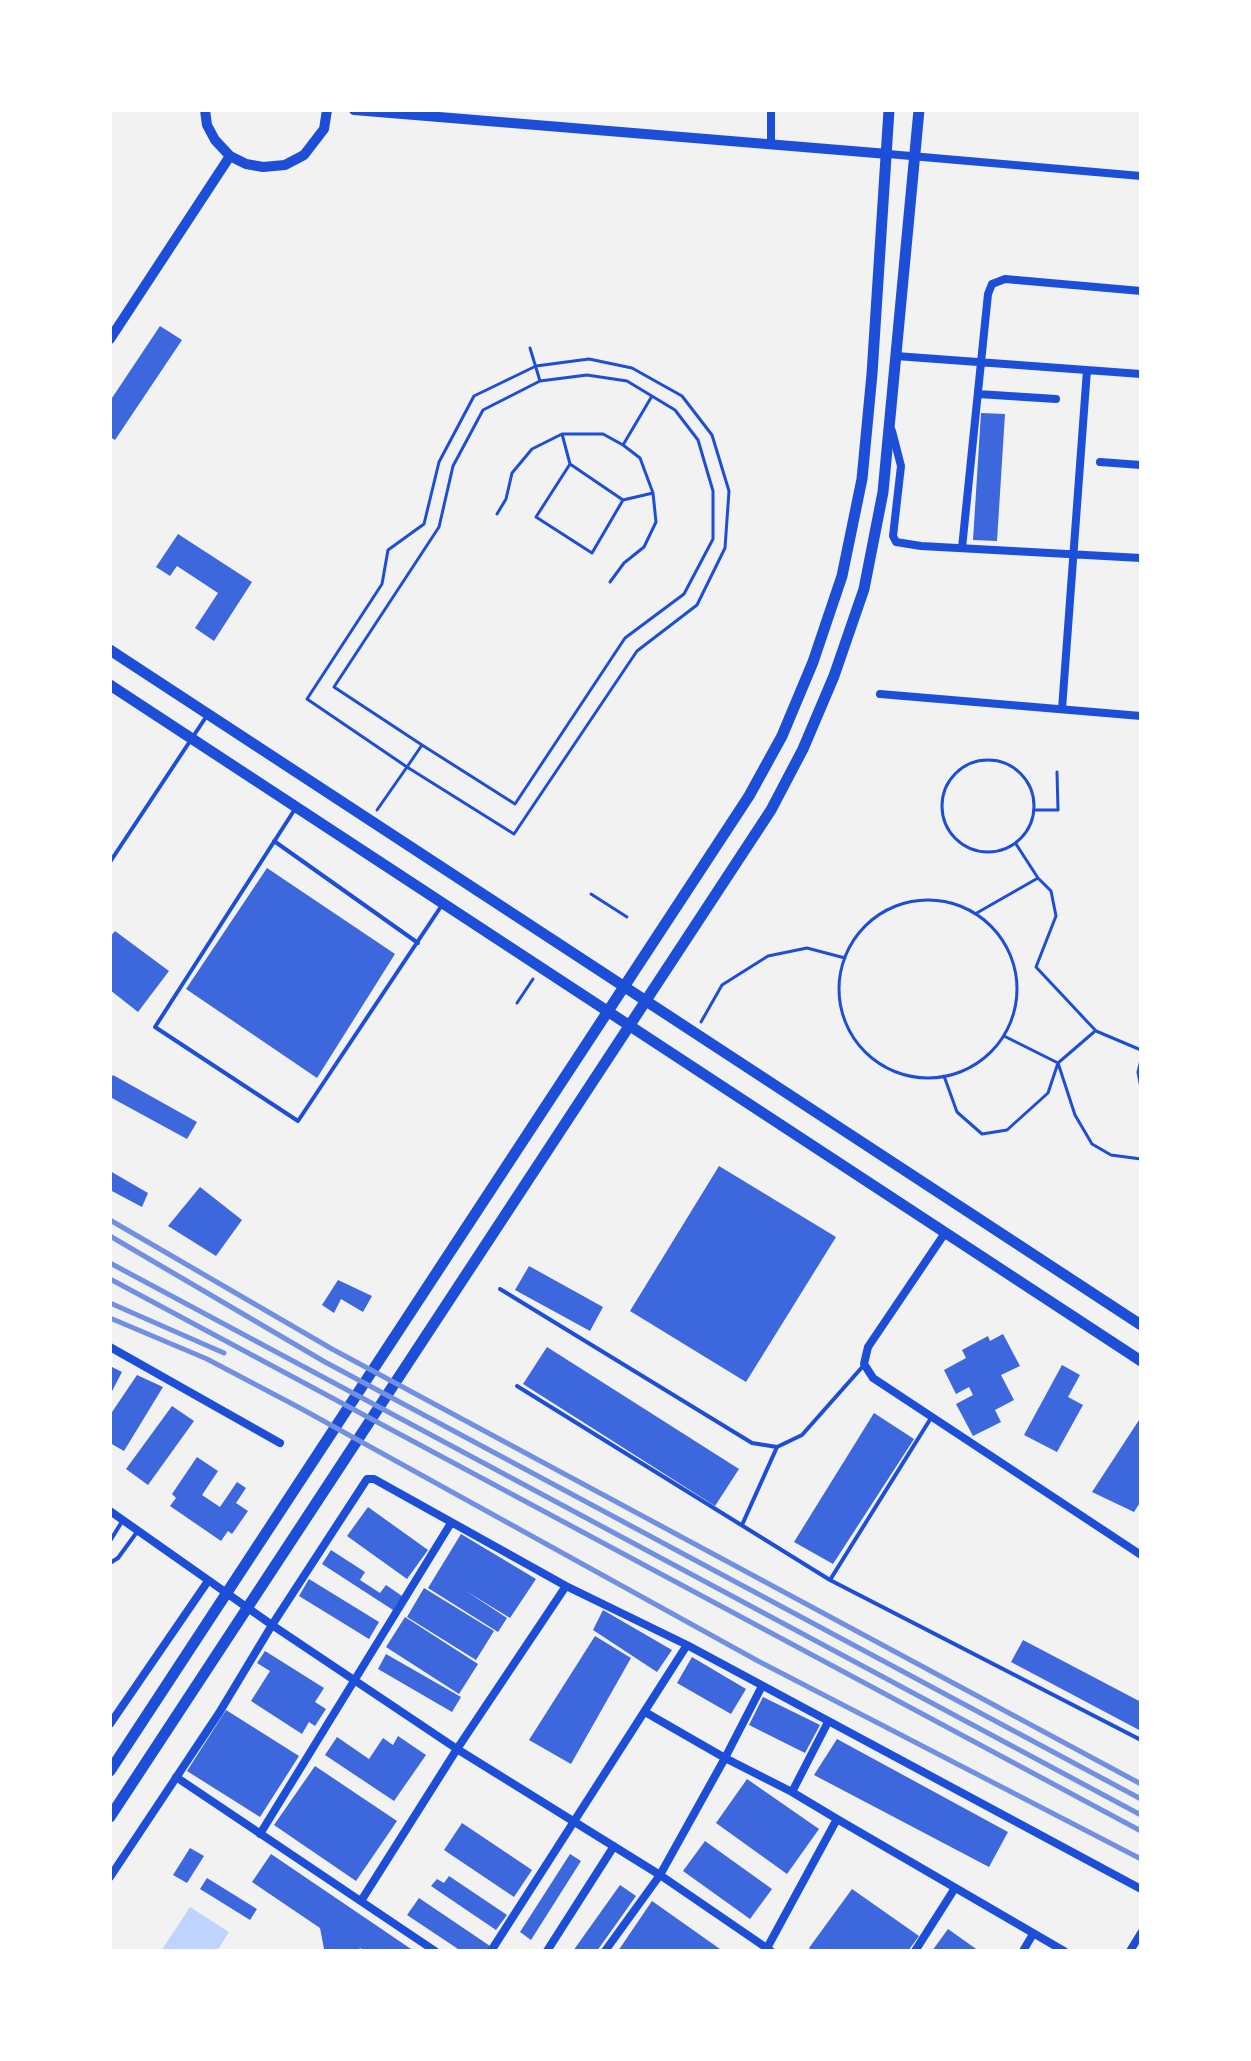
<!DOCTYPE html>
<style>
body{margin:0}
#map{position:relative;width:1251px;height:2061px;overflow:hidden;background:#f2f2f2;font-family:"PT Serif",serif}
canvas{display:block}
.frame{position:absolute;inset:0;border:112px solid #fff;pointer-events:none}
</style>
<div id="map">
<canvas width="1251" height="2061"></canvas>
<div class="frame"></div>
</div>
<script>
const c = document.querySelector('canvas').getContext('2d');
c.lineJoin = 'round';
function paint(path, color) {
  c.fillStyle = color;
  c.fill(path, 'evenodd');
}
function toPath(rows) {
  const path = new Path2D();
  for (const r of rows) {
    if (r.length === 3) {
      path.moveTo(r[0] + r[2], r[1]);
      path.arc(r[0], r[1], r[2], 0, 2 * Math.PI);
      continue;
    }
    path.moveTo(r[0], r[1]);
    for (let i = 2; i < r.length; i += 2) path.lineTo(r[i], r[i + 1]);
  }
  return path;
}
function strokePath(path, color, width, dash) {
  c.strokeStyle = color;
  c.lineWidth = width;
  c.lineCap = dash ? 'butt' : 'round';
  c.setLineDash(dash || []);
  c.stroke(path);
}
paint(toPath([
 [190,1907,229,1932,217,1951,161,1951]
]), '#bfd3fe');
paint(toPath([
 [160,326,182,340,115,440,110,437,110,401],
 [981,413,1005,414,997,541,973,540],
 [178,534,252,582,214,641,195,628,218,593,177,566,170,576,156,567],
 [267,868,395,954,317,1078,186,989],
 [115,931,169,971,138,1012,110,990,110,937],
 [113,1075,197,1122,187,1139,110,1097,110,1080],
 [719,1166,836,1237,746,1382,630,1311],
 [110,1171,148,1193,142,1207,110,1190],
 [200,1187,242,1220,216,1256,168,1226],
 [529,1266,603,1307,590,1331,515,1290],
 [338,1280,372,1296,363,1312,341,1299,334,1313,322,1305],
 [1003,1334,1020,1366,1001,1375,1014,1400,995,1410,1001,1422,973,1436,956,1404,973,1395,969,1387,956,1394,944,1370,966,1358,962,1350,988,1336,990,1341],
 [547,1347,739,1469,715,1506,523,1384],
 [1062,1365,1080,1375,1068,1397,1083,1405,1057,1452,1024,1435],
 [110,1366,122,1372,110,1395],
 [137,1375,163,1387,124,1451,110,1443,110,1415],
 [172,1406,194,1421,148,1485,126,1469],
 [874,1413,914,1439,833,1564,794,1542],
 [1141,1417,1141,1501,1134,1512,1092,1492],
 [197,1457,218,1471,202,1495,220,1507,237,1482,246,1488,236,1503,248,1511,232,1534,228,1531,221,1541,170,1506,176,1498,172,1494],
 [368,1507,428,1550,407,1579,347,1536],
 [461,1534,536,1579,510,1618,466,1591,507,1618,498,1632,428,1588],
 [331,1550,365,1572,360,1580,380,1593,386,1585,402,1596,393,1610,322,1564],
 [309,1579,379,1622,369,1639,299,1596],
 [424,1588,494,1631,476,1660,407,1617],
 [603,1610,672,1650,657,1672,593,1630],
 [405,1617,478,1664,459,1694,386,1647],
 [595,1636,631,1658,571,1764,529,1740],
 [1023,1640,1141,1702,1141,1731,1011,1662],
 [265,1651,324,1688,315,1702,326,1709,315,1726,309,1722,302,1734,251,1701,270,1671,257,1663],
 [386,1654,461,1697,452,1712,378,1669],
 [692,1657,746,1689,731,1714,677,1683],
 [763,1697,820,1725,805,1753,749,1725],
 [226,1710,299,1756,260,1817,187,1771],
 [398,1736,426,1755,394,1801,325,1755,337,1737,369,1759,383,1738,393,1745],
 [837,1739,1008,1832,989,1867,814,1775],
 [315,1766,397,1821,356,1881,274,1825],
 [747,1779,819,1829,787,1874,716,1823],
 [462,1823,532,1870,514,1897,444,1850],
 [705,1841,772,1889,750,1919,683,1871],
 [190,1848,204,1856,187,1883,173,1875],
 [271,1854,414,1951,364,1951,360,1948,358,1951,330,1951,324,1949,320,1928,252,1882],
 [570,1854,581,1861,531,1940,520,1932],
 [449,1876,507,1915,496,1930,431,1886,437,1879,444,1883],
 [207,1878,257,1909,250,1920,200,1889],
 [620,1885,636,1896,597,1951,573,1951],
 [852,1889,919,1936,908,1951,813,1951,809,1948],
 [419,1898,490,1946,487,1951,461,1951,407,1915],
 [652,1901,720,1949,719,1951,618,1951],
 [948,1929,979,1951,932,1951]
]), '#3d67dc');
strokePath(toPath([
 [530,348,540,381],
 [562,434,570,464],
 [623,500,592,553,536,517,570,464,623,500,653,493],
 [497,514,506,499,512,473,532,449,562,434,603,434,623,445,652,396],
 [610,582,624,563,644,547,656,522,653,493,640,458,623,445],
 [988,806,46],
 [377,810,407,767,307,699,382,584,388,550,424,524,439,462,474,396,536,366,589,359,632,368,682,396,712,435,729,491,725,548,697,605,637,651,514,834,407,767,422,745,515,804,625,638,684,594,713,539,713,491,698,440,675,410,627,381,587,375,540,381,483,410,453,466,439,527,334,687,422,745],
 [1034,810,1058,810,1057,772],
 [1038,878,1051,891,1056,916,1036,967,1096,1031,1141,1050],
 [591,894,627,917],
 [928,989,89],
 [975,914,1038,878,1016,844],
 [517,1003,533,979],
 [701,1022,722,985,768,956,807,948,845,958],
 [1094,1032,1058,1063,1075,1115,1092,1144,1111,1155,1141,1159],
 [1141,1060,1138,1072,1141,1088],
 [944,1076,957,1112,982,1134,1007,1130,1048,1093,1058,1063,1004,1036]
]), '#1d4ed8', 3);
strokePath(toPath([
 [295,809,155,1027,298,1121,442,905],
 [274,841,418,943],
 [110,862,208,714],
 [500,1289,752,1443,777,1447,802,1435,864,1365],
 [517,1386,830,1580,1141,1740],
 [742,1525,777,1447],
 [110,1541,123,1520],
 [110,1563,118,1558,137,1532],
 [830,1580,931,1418]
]), '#1d4ed8', 4);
strokePath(toPath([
 [771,110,771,144],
 [888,154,1141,176],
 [896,356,1141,374],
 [978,394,1056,399],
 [892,431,901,466,893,536,896,542,921,546,1141,558],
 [1100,462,1141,465],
 [962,548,988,294,992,284,1005,279,1141,291],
 [880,694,1141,716],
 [1062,709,1087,370],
 [945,1233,868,1347,864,1364,873,1378,1141,1555],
 [110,1347,280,1443],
 [110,1511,272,1625,457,1749,660,1875,771,1951],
 [645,1712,725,1758,792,1792],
 [110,1724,208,1581],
 [176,1777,435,1951],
 [837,1819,1064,1951],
 [260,1834,451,1523],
 [110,1877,219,1713,272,1625,367,1479,374,1479,566,1586,687,1645,1141,1889],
 [361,1901,457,1749,566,1586],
 [766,1950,837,1819,792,1792,828,1722],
 [491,1951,687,1645],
 [547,1951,614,1846],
 [605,1951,660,1875,725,1758,762,1686],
 [915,1951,955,1888],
 [1023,1951,1033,1934],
 [1130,1951,1141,1933]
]), '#1d4ed8', 8);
strokePath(toPath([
 [205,110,207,125,215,140,230,156,246,164,263,167,285,165,304,155,324,129,327,110],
 [354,110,888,154],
 [110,339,230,156]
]), '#1d4ed8', 10);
strokePath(toPath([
 [110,650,1141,1325],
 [110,685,1141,1361],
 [110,1771,749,796,782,736,813,662,842,576,862,479,872,374,889,110],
 [110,1817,771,810,803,749,834,676,864,589,883,492,919,110]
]), '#1d4ed8', 11);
strokePath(toPath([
 [110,1220,332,1349,1141,1784],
 [110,1236,325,1362,1141,1799],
 [110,1263,1141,1815],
 [110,1279,1141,1831],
 [110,1303,224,1353],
 [110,1318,207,1359,300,1408,758,1661,1141,1859]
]), '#7290e2', 5);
</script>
